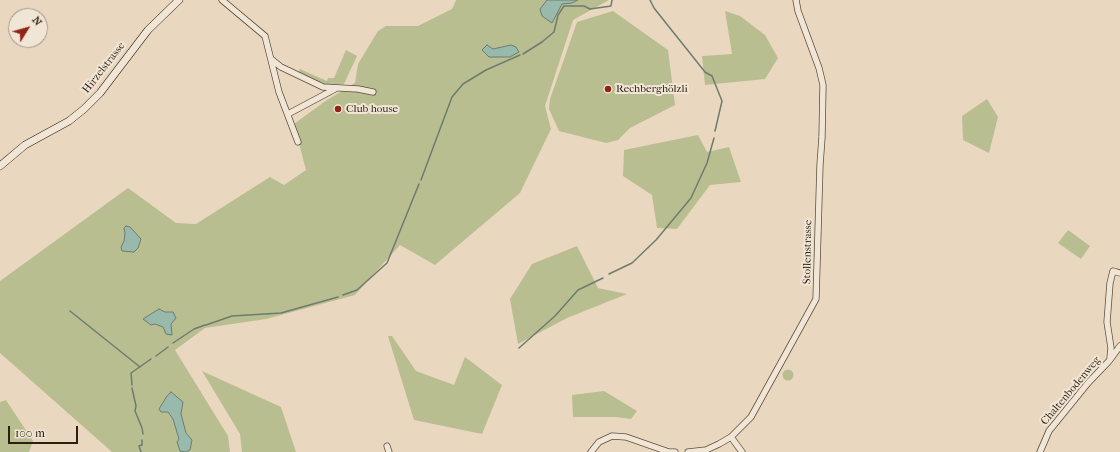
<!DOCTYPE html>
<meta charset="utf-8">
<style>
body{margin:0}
#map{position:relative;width:1120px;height:452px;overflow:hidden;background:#e9d8bf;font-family:"IM FELL French Canon",serif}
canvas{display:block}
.north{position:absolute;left:8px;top:8px;width:40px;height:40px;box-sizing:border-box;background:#f1e6d5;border:1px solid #a29687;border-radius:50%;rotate:53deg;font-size:11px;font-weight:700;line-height:16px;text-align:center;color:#2c1f12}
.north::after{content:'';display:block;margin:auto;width:14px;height:18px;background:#8f2418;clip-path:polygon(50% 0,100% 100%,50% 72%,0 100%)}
.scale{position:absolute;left:8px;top:426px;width:70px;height:18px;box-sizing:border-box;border:2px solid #2c1f12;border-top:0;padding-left:5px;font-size:12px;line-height:14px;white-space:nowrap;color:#2c1f12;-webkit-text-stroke:3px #f1e6d5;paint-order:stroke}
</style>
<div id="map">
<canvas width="1120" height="452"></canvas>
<div class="north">N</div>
<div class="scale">100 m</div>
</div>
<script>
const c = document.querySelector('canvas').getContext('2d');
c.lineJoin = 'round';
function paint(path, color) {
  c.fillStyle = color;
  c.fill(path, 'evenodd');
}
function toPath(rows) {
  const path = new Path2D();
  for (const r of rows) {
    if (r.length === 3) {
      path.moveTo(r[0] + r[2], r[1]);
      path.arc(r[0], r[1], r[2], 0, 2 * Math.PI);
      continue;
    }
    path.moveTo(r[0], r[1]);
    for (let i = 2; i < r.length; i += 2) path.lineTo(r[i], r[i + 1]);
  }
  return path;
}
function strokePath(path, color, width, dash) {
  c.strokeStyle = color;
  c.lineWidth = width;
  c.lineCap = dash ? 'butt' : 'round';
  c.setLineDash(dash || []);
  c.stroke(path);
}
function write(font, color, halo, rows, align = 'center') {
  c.font = font + ' "IM FELL French Canon",serif';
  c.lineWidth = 4;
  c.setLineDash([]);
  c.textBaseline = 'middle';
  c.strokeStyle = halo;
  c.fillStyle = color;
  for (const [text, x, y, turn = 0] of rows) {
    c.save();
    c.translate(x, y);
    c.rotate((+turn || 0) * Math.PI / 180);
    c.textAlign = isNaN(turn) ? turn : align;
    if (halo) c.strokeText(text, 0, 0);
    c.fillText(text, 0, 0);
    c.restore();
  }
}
paint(toPath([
 [456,0,609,0,573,20,545,106,551,129,520,193,435,265,400,245,355,295,266,319,205,328,175,350,228,436,230,452,112,452,0,353,0,281,128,188,176,223,196,224,270,177,284,185,306,170,294,124,324,102,355,83,358,64,378,31,386,26,418,26,452,9],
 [613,11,668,50,675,105,630,128,618,140,606,143,559,131,549,109,550,99,577,22],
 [725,11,740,16,765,35,778,58,765,79,705,85,702,56,732,54],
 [346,50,357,56,344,84,324,85,298,73,300,69,327,81,328,78,334,78],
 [987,99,998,117,989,153,963,140,962,116],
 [698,135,707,152,729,147,741,182,710,185,677,229,657,228,652,195,623,176,624,150],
 [1068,230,1090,246,1081,259,1058,243],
 [577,246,598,288,627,294,567,318,518,344,510,299,532,264],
 [388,336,392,336,416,371,454,385,465,357,502,385,482,434,414,420],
 [788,375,5.5],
 [202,371,281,407,296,452,242,452,240,434],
 [604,391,637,411,631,419,616,417,573,417,572,395],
 [6,400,33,441,29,452,0,452,0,402]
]), '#b9be90');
const water = toPath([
 [547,0,578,0,572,3,562,4,552,23,542,16,540,9,547,0],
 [487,45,493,49,511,45,516,47,519,52,510,57,489,57,482,50,487,45],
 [126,226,130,227,141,239,138,248,134,252,122,251,121,247,124,241,125,233,124,228,126,226],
 [159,309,165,312,173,312,176,318,171,324,172,335,166,334,163,327,155,324,151,325,143,319,159,309],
 [171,392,183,402,181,414,186,433,192,440,190,450,186,452,180,451,177,442,179,439,173,419,168,412,161,412,159,409,167,396,171,392]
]);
paint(water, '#98baad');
strokePath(water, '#6d7c6f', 1);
strokePath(toPath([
 [650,0,654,8,705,72,712,76,722,101,715,131],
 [523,54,542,42,554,32,558,15,564,6,584,6,590,9,611,6,612,0],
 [421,180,452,97,463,84,486,70,520,55],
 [609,274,632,263,656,240,691,198,707,163,714,138],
 [343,295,357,290,387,263,419,184],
 [70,311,140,367],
 [206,325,232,316,281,313,338,297],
 [173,343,194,329,205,325],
 [519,348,555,316,578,290,603,278],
 [156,356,168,347],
 [132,385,131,373,151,359],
 [132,388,136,406,135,411,142,428,143,434],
 [141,452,139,446,142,445,142,440]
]), '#6d7c6f', 1.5);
const street = toPath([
 [222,0,265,36,279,92,298,142],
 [271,59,281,67,323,87,358,89,373,92],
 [288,114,335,89],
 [1110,358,1111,348,1107,322,1110,283,1113,271,1120,273],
 [731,437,742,452],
 [387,446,389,452],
 [591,452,599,442,612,436,626,437,669,452,675,452],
 [688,452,706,450,719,444,731,437,751,417,816,299,820,165,822,137,823,85,819,68,798,11,796,0],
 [1040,452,1049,431,1088,383,1109,361,1120,346]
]);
const secondary = toPath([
 [0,166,25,145,69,121,84,109,100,93,148,30,179,0]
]);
strokePath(street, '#5b4d3d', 7);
strokePath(secondary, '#2c1f12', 8);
strokePath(street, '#f1e6d5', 5.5);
strokePath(secondary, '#f1e6d5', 7);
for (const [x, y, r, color] of [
 [608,89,4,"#8f2418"],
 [338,109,4,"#8f2418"]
]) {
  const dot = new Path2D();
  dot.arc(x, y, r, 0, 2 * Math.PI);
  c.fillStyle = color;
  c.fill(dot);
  strokePath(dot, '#f1e6d5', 1.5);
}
write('11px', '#2c1f12', '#f1e6d5', [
 ["Hirzelstrasse",104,68,-52],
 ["Stollenstrasse",808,252,-89],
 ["Chaltenbodenweg",1071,391,-50]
]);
write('11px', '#2c1f12', '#f1e6d5', [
 ["Rechberghölzli",616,89],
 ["Club house",346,109]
], 'left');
</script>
